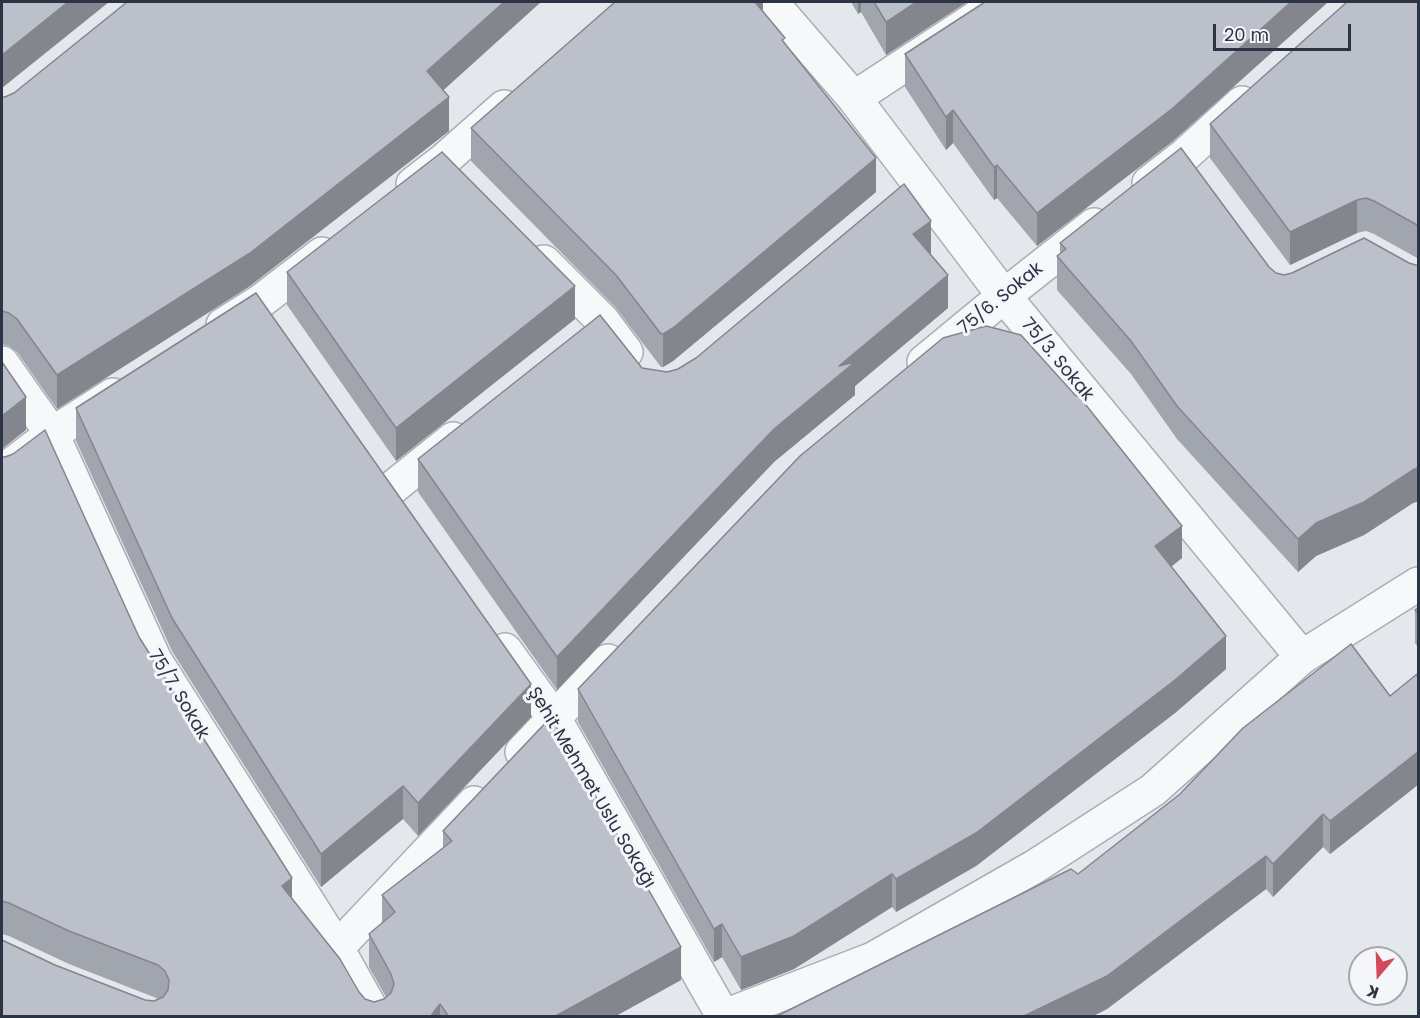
<!DOCTYPE html>
<meta charset="utf-8">
<style>
body{margin:0}
#map{position:relative;width:1420px;height:1018px;overflow:hidden;background:#e4e7ec;font-family:Poppins,sans-serif}
canvas{display:block}
.frame{position:absolute;inset:0;border:3px solid #2b3445;pointer-events:none}
.north{position:absolute;left:1348px;top:946px;width:60px;height:60px;box-sizing:border-box;background:#f4f6f9;border:2px solid #a4a8b1;border-radius:50%;rotate:199deg;font-size:16px;font-weight:700;line-height:24px;text-align:center;color:#2b3445}
.north::after{content:'';display:block;margin:auto;width:21px;height:27px;background:#d1495b;clip-path:polygon(50% 0,100% 100%,50% 72%,0 100%)}
.scale{position:absolute;left:1213px;top:24px;width:138px;height:27px;box-sizing:border-box;border:3px solid #2b3445;border-top:0;padding-left:8px;font-size:18px;line-height:21px;white-space:nowrap;color:#2b3445;-webkit-text-stroke:4px #f4f6f9;paint-order:stroke}
</style>
<div id="map">
<canvas width="1420" height="1018"></canvas>
<div class="frame"></div>
<div class="north">K</div>
<div class="scale">20 m</div>
</div>
<script>
const c = document.querySelector('canvas').getContext('2d');
c.lineJoin = 'round';
function toPath(rows) {
  const path = new Path2D();
  for (const r of rows) {
    path.moveTo(r[0], r[1]);
    for (let i = 2; i < r.length; i += 2) path.lineTo(r[i], r[i + 1]);
  }
  return path;
}
function strokePath(path, color, width, dash) {
  c.strokeStyle = color;
  c.lineWidth = width;
  c.lineCap = dash ? 'butt' : 'round';
  c.setLineDash(dash || []);
  c.stroke(path);
}
function paint(path, color) {
  c.fillStyle = color;
  c.fill(path, 'evenodd');
}
function write(font, color, halo, rows, align = 'center') {
  c.font = font + ' Poppins,sans-serif';
  c.lineWidth = 6;
  c.setLineDash([]);
  c.textBaseline = 'middle';
  c.strokeStyle = halo;
  c.fillStyle = color;
  for (const [text, x, y, turn = 0] of rows) {
    c.save();
    c.translate(x, y);
    c.rotate((+turn || 0) * Math.PI / 180);
    c.textAlign = isNaN(turn) ? turn : align;
    if (halo) c.strokeText(text, 0, 0);
    c.fillText(text, 0, 0);
    c.restore();
  }
}
const street = toPath([
 [771,2,854,98,1004,296,1302,657],
 [854,98,976,18,995,2],
 [1149,183,1185,155,1242,103],
 [413,184,444,160,504,107],
 [544,262,603,321,626,352],
 [223,325,261,301,322,254],
 [924,362,1004,296,1094,225],
 [2,363,52,434,155,660,337,948,375,1016],
 [2,472,52,434,113,395],
 [392,488,453,439],
 [505,650,554,718,723,1016],
 [522,752,608,661],
 [337,948,474,803],
 [725,1016,873,959,1034,867,1153,790,1302,657,1418,584]
]);
strokePath(street, '#a9aeb7', 36);
strokePath(street, '#f7f8fa', 33);
paint(toPath([
 [763,2,763,11,785,43,876,192,673,361,663,367,661,367,616,308,471,161,471,128],
 [851,2,967,2,886,55,861,12,858,14],
 [985,2,1328,2,1173,141,1037,246,997,198,994,200,953,143,946,150,905,87,905,54],
 [1419,2,1419,259,1374,234,1366,231,1357,233,1290,265,1210,158,1210,124],
 [443,90,449,131,250,286,57,409,17,352,9,346,2,344,2,97],
 [1060,243,1269,267,1276,273,1284,275,1409,263,1419,266,1419,501,1413,503,1364,535,1316,556,1298,572,1177,439,1131,374,1057,290,1057,256,1060,254],
 [931,253,930,254,948,308,855,386,855,395,774,462,557,690,418,492,418,459,642,368,667,372,678,369,696,358],
 [287,272,575,319,396,461,287,305],
 [76,408,531,717,418,836,403,819,321,887,172,651,76,441],
 [2,457,139,637,292,898,359,992,365,999,374,1002,384,999,386,997,369,967,369,934,382,924,382,895,443,848,443,831,681,980,614,1017,2,1017,55,965,145,1000,154,1001,159,999,69,964,9,936,2,934],
 [1182,558,1171,567,1226,669,1175,713,976,866,896,912,892,907,794,969,741,990,722,957,714,962,578,722,578,689],
 [1419,607,1419,648,1415,643,1415,610],
 [1419,685,1419,784,1330,854,1323,847,1273,897,1266,889,1107,1009,1091,1017,775,1017,1078,874,1390,696]
]), '#a1a5ae');
paint(toPath([
 [68,2,109,2,2,88,2,55],
 [504,2,541,2,427,105,427,71],
 [755,2,763,2,763,28],
 [858,2,861,2,861,12,858,14],
 [916,2,967,2,886,55,886,22],
 [1291,2,1328,2,1173,141,1037,246,1037,213],
 [449,97,449,131,250,286,57,409,57,375],
 [953,110,953,143,946,150,946,117],
 [876,158,876,192,673,361,663,367,663,334],
 [997,165,997,198,994,200,994,167],
 [1357,200,1357,233,1290,265,1290,232],
 [931,221,931,253,913,267,913,234],
 [948,275,948,308,855,386,855,395,774,462,557,690,557,657,774,429,839,366],
 [575,286,575,319,396,461,396,428],
 [26,397,26,430,2,449,2,416],
 [1419,467,1419,501,1413,503,1364,535,1316,556,1298,572,1298,539,1316,523],
 [1182,526,1182,558,1155,579,1155,546],
 [1226,636,1226,669,1175,713,976,866,896,912,896,879],
 [531,684,531,717,418,836,418,803],
 [1419,751,1419,784,1330,854,1330,821],
 [403,786,403,819,321,887,321,854],
 [1323,814,1323,847,1273,897,1273,864],
 [1266,856,1266,889,1107,1009,1091,1017,1022,1017],
 [892,874,892,907,794,969,741,990,741,957],
 [292,878,292,911,282,886],
 [722,924,722,957,714,962,714,929],
 [681,947,681,980,614,1017,554,1017],
 [440,1004,440,1017,430,1017]
]), '#83868d');
const building = toPath([
 [2,2,68,2,2,55,2,2],
 [127,2,504,2,427,71,449,97,250,253,57,375,17,319,9,313,2,311,2,97,5,97,14,93,127,2],
 [615,2,755,2,785,38,782,40,876,158,673,328,663,334,661,334,616,275,471,128,615,2],
 [874,2,916,2,886,22,874,2],
 [985,2,1291,2,1173,108,1037,213,997,165,994,167,953,110,946,117,905,54,985,2],
 [1347,2,1419,2,1419,226,1374,201,1366,198,1357,200,1290,232,1210,124,1347,2],
 [1181,148,1269,267,1276,273,1284,275,1292,273,1364,238,1409,263,1419,266,1419,467,1413,470,1364,502,1316,523,1298,539,1177,406,1131,341,1057,256,1066,249,1060,243,1181,148],
 [442,152,575,286,396,428,287,272,442,152],
 [904,184,931,221,913,234,948,275,839,366,855,362,774,429,557,657,418,459,600,315,642,368,667,372,678,369,696,358,904,184],
 [256,293,531,684,418,803,403,786,321,854,172,618,76,408,256,293],
 [986,326,1021,335,1076,396,1078,395,1182,526,1155,546,1226,636,1175,680,976,833,896,879,892,874,794,936,741,957,722,924,714,929,578,689,800,456,943,338,986,326],
 [2,362,26,397,2,416,2,362],
 [45,430,139,637,292,878,282,886,340,959,359,992,365,999,374,1002,384,999,391,993,394,984,391,974,369,934,395,912,382,895,452,841,443,831,551,717,681,947,554,1017,449,1017,440,1004,430,1017,2,1017,2,940,55,965,145,1000,154,1001,163,997,168,990,169,980,165,971,158,965,69,931,9,903,2,901,2,457,5,457,13,454,45,430],
 [1419,607,1419,615,1415,610,1419,607],
 [1351,644,1390,696,1417,674,1419,685,1419,751,1330,821,1323,814,1273,864,1266,856,1107,976,1022,1017,775,1017,1071,869,1078,874,1180,794,1243,728,1351,644]
]);
paint(building, '#bbc0ca');
strokePath(building, '#83868d', 1.5);
write('18px', '#2b3445', '#f4f6f9', [
 ["75/6. Sokak",1001,299,-39],
 ["75/3. Sokak",1057,360,50],
 ["75/7. Sokak",178,695,59],
 ["Şehit Mehmet Uslu Sokağı",591,788,59]
]);
</script>
